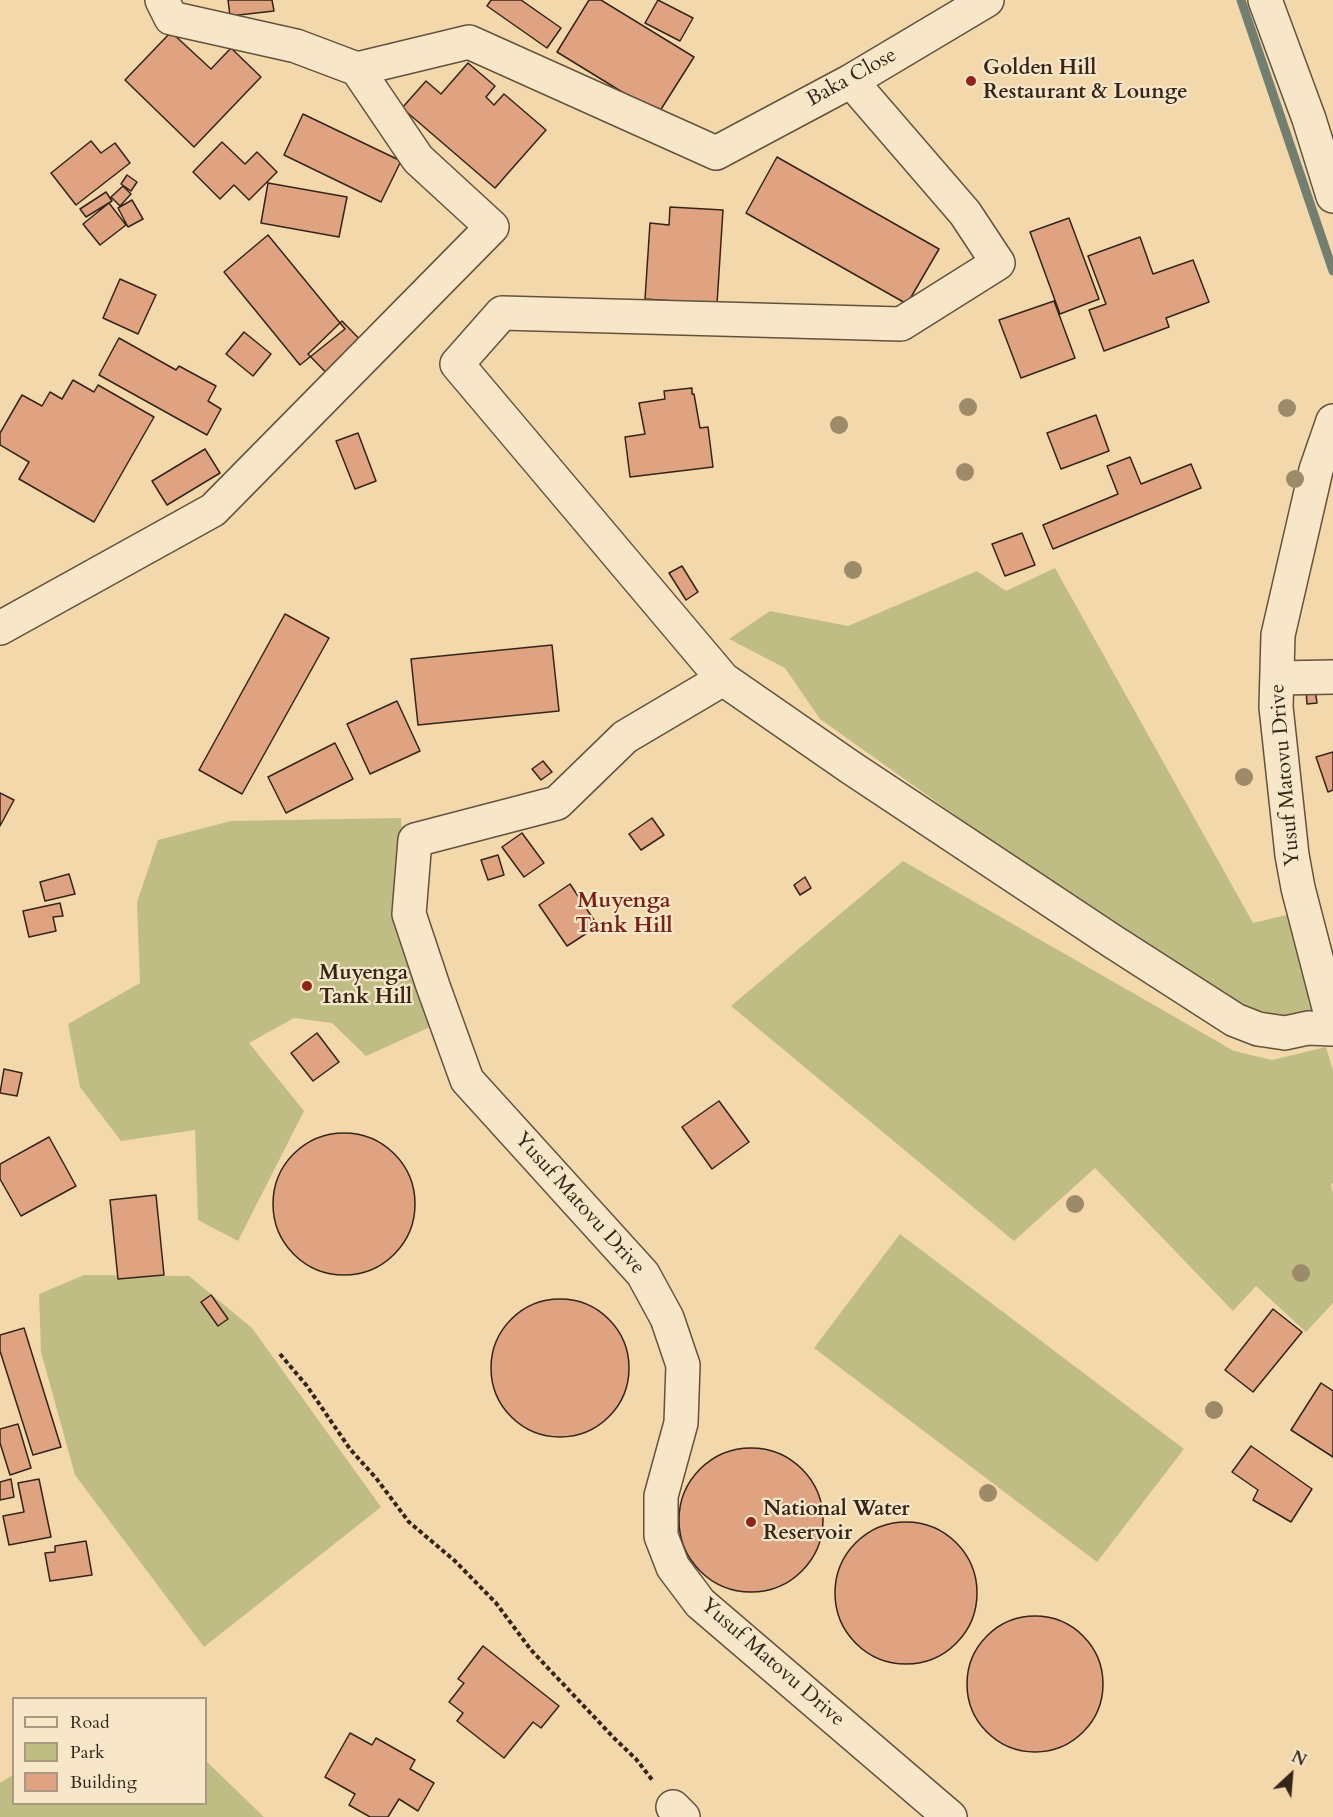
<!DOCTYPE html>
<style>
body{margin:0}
#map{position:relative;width:1333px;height:1817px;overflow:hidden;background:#f2d8ab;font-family:Cardo,serif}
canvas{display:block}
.legend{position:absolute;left:12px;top:1697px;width:195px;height:108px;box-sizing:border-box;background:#f7e6c8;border:2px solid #a99982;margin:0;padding:8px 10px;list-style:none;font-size:18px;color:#352518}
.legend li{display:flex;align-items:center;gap:12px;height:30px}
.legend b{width:30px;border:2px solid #a99982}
.north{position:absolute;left:1261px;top:1745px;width:60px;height:60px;-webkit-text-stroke:4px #f7e6c8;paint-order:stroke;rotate:26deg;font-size:16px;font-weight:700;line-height:24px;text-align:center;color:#352518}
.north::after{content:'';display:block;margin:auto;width:21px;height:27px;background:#352518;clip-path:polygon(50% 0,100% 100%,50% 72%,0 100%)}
</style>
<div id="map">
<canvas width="1333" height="1817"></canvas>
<ul class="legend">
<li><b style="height:8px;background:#f7e6c8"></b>Road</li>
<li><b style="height:16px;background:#c0bd84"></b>Park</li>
<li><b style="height:16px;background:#dfa382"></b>Building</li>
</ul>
<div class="north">N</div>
</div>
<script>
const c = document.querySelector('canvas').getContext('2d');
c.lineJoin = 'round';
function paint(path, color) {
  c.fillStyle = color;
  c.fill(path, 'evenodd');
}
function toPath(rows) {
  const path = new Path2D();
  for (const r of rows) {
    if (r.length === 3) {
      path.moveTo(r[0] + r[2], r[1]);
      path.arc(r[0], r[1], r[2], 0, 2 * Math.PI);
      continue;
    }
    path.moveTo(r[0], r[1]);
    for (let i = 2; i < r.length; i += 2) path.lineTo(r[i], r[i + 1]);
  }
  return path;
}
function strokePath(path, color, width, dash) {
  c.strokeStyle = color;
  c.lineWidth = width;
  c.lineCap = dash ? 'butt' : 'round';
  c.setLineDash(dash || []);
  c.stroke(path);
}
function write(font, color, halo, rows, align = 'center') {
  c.font = font + ' Cardo,serif';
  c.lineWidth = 4.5;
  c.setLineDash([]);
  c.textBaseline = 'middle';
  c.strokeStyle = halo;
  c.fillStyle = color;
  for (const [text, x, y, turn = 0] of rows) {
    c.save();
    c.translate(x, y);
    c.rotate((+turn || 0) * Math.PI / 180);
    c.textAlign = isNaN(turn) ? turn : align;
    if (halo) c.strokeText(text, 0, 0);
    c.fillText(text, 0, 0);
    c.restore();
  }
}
paint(toPath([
 [1055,568,1253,923,1299,912,1320,1016,1263,1023,1163,963,820,719,785,668,729,639,770,611,848,626,977,571,1006,591],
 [401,818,405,898,439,1023,366,1056,332,1023,294,1018,249,1043,304,1111,238,1241,198,1220,195,1130,121,1141,80,1087,68,1024,140,983,137,902,158,840,231,821],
 [903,861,1234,1051,1272,1060,1326,1047,1333,1071,1333,1183,1331,1185,1333,1193,1333,1303,1306,1332,1256,1286,1233,1311,1095,1168,1014,1241,731,1006],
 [900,1234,1184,1449,1097,1562,814,1348],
 [84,1275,189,1276,252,1328,381,1507,204,1647,75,1475,41,1352,39,1294],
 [206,1761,264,1817,0,1817,0,1783,13,1775,14,1804,206,1804]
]), '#c0bd84');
strokePath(toPath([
 [1241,0,1333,271]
]), '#727e6f', 9);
const building = toPath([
 [228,0,272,0,274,11,230,16,228,0],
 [491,0,521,0,561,28,547,48,487,6,491,0],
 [589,0,601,0,694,57,658,114,557,52,589,0],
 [658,0,693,18,680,41,645,23,658,0],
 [171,32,211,69,231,48,261,77,194,147,125,80,171,32],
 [468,63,495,86,486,97,494,105,504,94,546,130,495,188,402,108,426,81,441,94,468,63],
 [303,114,401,161,381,202,284,155,303,114],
 [91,141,101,153,115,143,130,163,76,205,51,173,91,141],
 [222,142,245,164,257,152,277,172,249,200,234,185,220,199,193,172,222,142],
 [777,157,939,249,907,304,746,213,777,157],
 [127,175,137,182,131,191,121,184,127,175],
 [268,183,347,197,339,237,261,223,268,183],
 [123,186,131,194,120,206,111,197,123,186],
 [106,192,112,201,86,217,80,209,106,192],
 [132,200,143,219,128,227,118,208,132,200],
 [109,203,126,225,100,245,83,224,109,203],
 [670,207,723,210,717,304,645,299,650,223,669,225,670,207],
 [1069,218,1099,299,1060,314,1030,232,1069,218],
 [268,235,345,329,300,365,224,272,268,235],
 [1140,237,1153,274,1193,260,1209,302,1166,318,1169,327,1104,351,1089,310,1106,304,1088,256,1140,237],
 [120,279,156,295,138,334,103,318,120,279],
 [1054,301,1075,358,1021,378,999,320,1054,301],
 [342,321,375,355,341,388,308,354,342,321],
 [244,332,271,354,253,376,226,354,244,332],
 [119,338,176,370,179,366,216,386,208,401,221,409,207,435,99,375,119,338],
 [73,380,94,392,98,385,154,417,94,522,19,479,29,462,0,445,0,433,22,395,42,406,50,392,62,399,73,380],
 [692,388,692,394,694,394,700,428,708,427,713,467,630,477,625,437,645,434,639,403,665,399,664,391,692,388],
 [1096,415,1109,451,1061,469,1047,433,1096,415],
 [358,433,376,481,355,489,336,441,358,433],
 [205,449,220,473,167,505,152,481,205,449],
 [1130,457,1141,484,1191,464,1201,488,1053,549,1043,525,1118,494,1107,466,1130,457],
 [1022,533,1035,565,1005,576,992,544,1022,533],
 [682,566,698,592,686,600,669,573,682,566],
 [285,614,329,638,242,794,199,770,285,614],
 [552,645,559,711,418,725,411,659,552,645],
 [1315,689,1317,703,1307,704,1306,690,1315,689],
 [397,701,420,751,370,774,347,724,397,701],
 [335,743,353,779,286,813,268,777,335,743],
 [1333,752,1333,790,1328,792,1316,757,1333,752],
 [543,761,552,772,541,780,532,769,543,761],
 [0,793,14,800,0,826,0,793],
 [652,818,664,835,641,850,629,834,652,818],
 [522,833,544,863,524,877,502,847,522,833],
 [498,855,504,875,488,880,481,860,498,855],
 [69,874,75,894,45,901,40,882,69,874],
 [805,877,811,888,800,895,794,885,805,877],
 [570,884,598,926,567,946,539,905,570,884],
 [60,903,63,916,53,917,56,931,29,937,23,911,60,903],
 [317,1033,339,1062,313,1081,291,1053,317,1033],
 [4,1069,22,1073,17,1096,0,1093,4,1069],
 [719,1101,749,1142,712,1169,682,1127,719,1101],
 [344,1204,71],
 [49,1137,76,1186,21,1216,0,1179,0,1164,49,1137],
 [156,1195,164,1275,118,1279,110,1200,156,1195],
 [211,1295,228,1319,218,1326,201,1302,211,1295],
 [560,1368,69],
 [1273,1309,1302,1332,1253,1392,1225,1370,1273,1309],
 [24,1328,61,1447,33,1455,0,1351,0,1335,24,1328],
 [1321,1383,1333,1391,1333,1457,1291,1430,1321,1383],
 [18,1424,31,1468,10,1475,0,1443,0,1429,18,1424],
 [1251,1446,1312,1489,1291,1522,1253,1500,1258,1490,1232,1472,1251,1446],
 [751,1520,72],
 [11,1479,14,1497,0,1500,0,1482,11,1479],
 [39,1479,51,1537,9,1545,3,1516,24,1512,18,1483,39,1479],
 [906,1593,71],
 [86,1541,92,1575,50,1581,45,1553,55,1552,55,1546,86,1541],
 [1035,1684,68],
 [483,1646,559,1706,541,1728,533,1722,504,1758,457,1721,463,1713,449,1702,464,1683,458,1679,483,1646],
 [350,1733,372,1745,376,1738,415,1760,410,1769,434,1783,418,1811,399,1799,388,1817,370,1817,349,1805,355,1794,325,1777,350,1733]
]);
paint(building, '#dfa382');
strokePath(building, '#352518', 1.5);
const minor = toPath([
 [162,0,171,18,296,46,357,69,469,42,716,153,851,81,987,0],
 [1265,0,1309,119,1333,196],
 [851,81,965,213,998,263,901,324,502,313,457,364,723,679,850,767,1112,941,1235,1020,1258,1029,1285,1033,1308,1028,1333,1029],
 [1333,421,1316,470,1278,635,1276,707,1292,855,1298,888,1333,1023],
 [0,628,213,510,492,227,418,159,357,69],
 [1277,678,1333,677],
 [723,679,625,737,557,803,415,840,409,914,433,986,467,1080,643,1274,667,1318,683,1365,681,1423,661,1496,661,1536,673,1567,700,1603,950,1817],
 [673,1807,683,1817]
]);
strokePath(minor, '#64523d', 36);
strokePath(toPath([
 [280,1354,307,1386,350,1449,376,1478,409,1522,455,1561,496,1603,531,1650,614,1738,636,1759,653,1781]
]), '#352518', 4, [4.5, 3]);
strokePath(minor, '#f7e6c8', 33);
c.fillStyle = '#9d8a69';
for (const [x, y] of [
 [968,407],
 [1287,408],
 [839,425],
 [965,472],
 [1295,479],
 [853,570],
 [1244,777],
 [1075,1204],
 [1301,1273],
 [1214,1410],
 [988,1493]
]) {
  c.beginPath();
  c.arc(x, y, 9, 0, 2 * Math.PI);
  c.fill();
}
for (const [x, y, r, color] of [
 [971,81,6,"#8f2418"],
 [307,986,6,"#8f2418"],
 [751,1522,6,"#8f2418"]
]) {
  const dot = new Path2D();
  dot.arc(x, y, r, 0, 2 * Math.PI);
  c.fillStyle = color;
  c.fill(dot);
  strokePath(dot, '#f7e6c8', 2);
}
write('bold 21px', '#352518', '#f7e6c8', [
 ["Golden Hill",983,69],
 ["Restaurant & Lounge",983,93],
 ["Muyenga",319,974],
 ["Tank Hill",319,998],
 ["National Water",763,1510],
 ["Reservoir",763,1534]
], 'left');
write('21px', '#352518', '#f7e6c8', [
 ["Baka Close",852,78,-29],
 ["Yusuf Matovu Drive",1286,775,-95],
 ["Yusuf Matovu Drive",579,1204,48],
 ["Yusuf Matovu Drive",772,1663,41]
]);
write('bold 22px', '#7a1f14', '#f7e6c8', [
 ["Muyenga",624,902],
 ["Tank Hill",624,927]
]);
</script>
